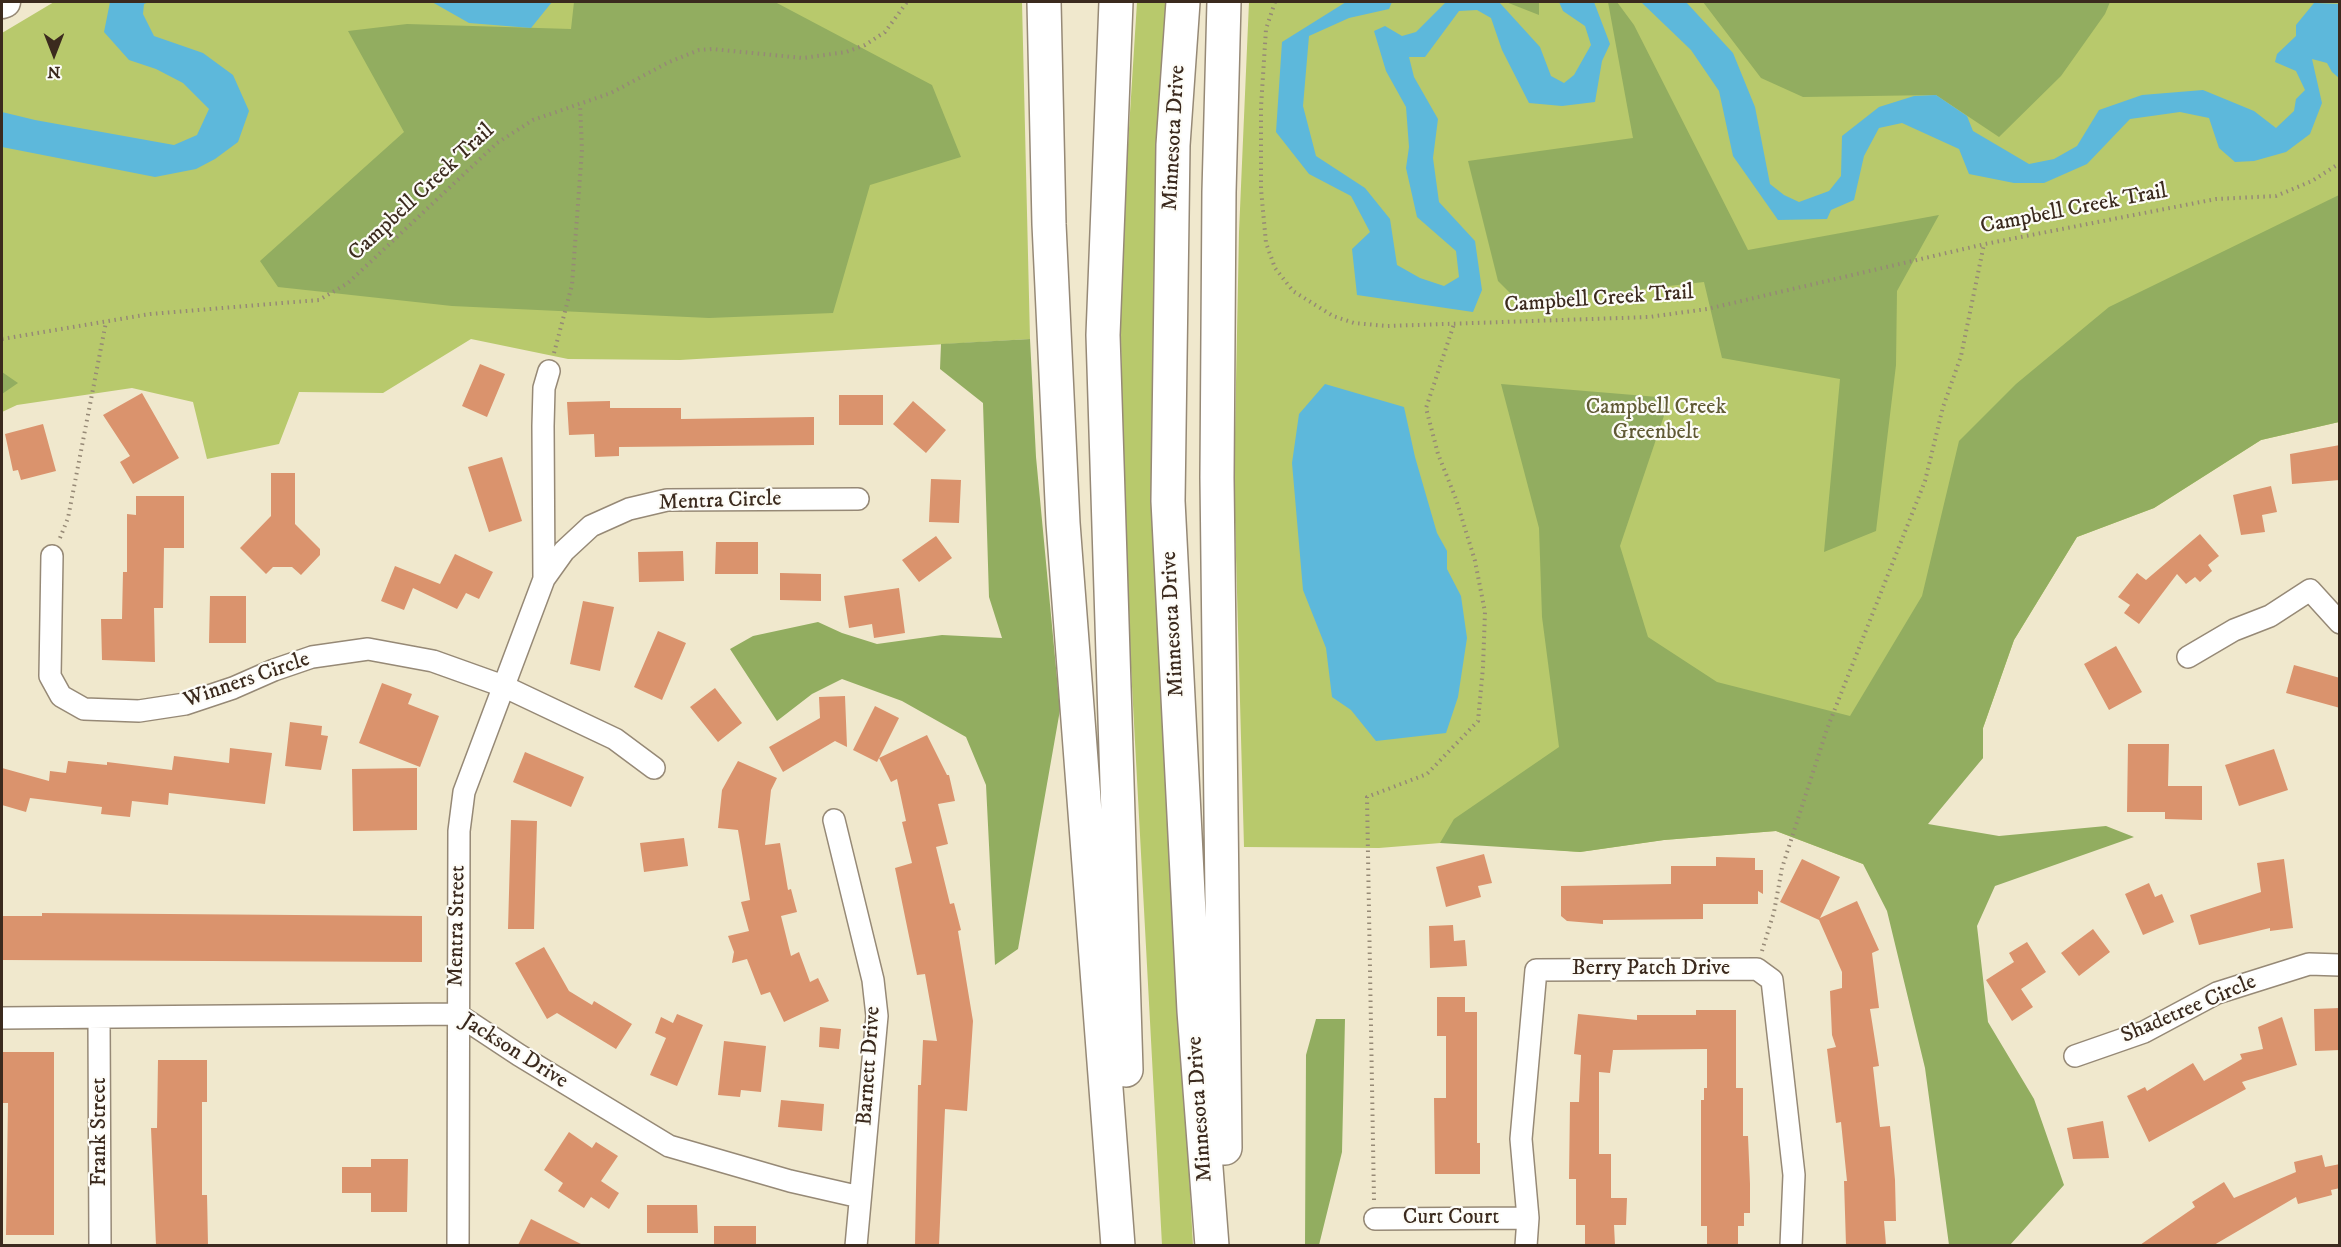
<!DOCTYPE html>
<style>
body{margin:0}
#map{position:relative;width:2341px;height:1247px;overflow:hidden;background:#f0e8cd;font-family:"IM FELL DW Pica",serif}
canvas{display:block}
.frame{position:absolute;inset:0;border:3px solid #3b2a1e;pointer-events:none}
.north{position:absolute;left:24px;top:24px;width:60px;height:60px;-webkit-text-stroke:4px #fdfcf7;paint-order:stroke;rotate:180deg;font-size:16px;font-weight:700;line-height:24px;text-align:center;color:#3b2a1e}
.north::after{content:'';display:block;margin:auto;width:21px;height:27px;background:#3b2a1e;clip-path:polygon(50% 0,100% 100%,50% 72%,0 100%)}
</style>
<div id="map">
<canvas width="2341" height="1247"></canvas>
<div class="frame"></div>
<div class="north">N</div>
</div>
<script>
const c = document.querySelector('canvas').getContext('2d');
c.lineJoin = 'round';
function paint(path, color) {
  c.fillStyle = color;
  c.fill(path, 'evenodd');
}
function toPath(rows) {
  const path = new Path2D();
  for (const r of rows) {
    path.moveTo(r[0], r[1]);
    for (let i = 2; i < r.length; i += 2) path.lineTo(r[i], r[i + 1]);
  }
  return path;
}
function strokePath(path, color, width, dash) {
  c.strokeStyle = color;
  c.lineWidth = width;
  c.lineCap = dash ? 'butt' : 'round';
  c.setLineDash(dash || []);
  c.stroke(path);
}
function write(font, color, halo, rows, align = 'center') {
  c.font = font + ' "IM FELL DW Pica",serif';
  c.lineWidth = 4.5;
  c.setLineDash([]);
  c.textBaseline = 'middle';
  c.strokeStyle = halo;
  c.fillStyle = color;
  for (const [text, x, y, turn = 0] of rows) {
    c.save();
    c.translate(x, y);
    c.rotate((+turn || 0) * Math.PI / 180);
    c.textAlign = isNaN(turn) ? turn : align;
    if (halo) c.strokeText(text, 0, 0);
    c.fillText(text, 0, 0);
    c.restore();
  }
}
paint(toPath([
 [54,2,1022,2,1030,339,680,360,568,359,471,339,383,393,299,392,279,444,207,459,193,402,132,388,17,405,2,412,2,33],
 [1137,2,1166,2,1155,226,1152,470,1193,1246,1162,1245,1124,537,1120,271],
 [1249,2,2339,2,2339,422,2261,440,2154,508,2077,537,2014,640,1983,728,1983,758,1863,864,1776,831,1664,840,1580,852,1453,842,1379,848,1244,847,1234,483,1239,232]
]), '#b8c96c');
paint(toPath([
 [574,2,775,2,932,85,961,157,870,185,833,313,709,318,452,306,278,287,260,261,404,132,348,31,407,24,571,29],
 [1506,2,1539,2,1539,15],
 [1608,2,1617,2,1634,25,1748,250,1939,215,1897,291,1896,365,1876,531,1824,552,1840,379,1722,358,1704,282,1520,303,1498,281,1468,161,1633,138],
 [1703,2,2110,2,2105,14,2061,76,1999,137,1936,95,1803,97,1761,78],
 [2339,195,2339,422,2261,440,2154,508,2077,537,2014,640,1983,728,1983,758,1928,824,1999,836,2106,826,2134,837,1995,886,1977,926,1988,1022,2034,1099,2064,1185,2010,1245,1949,1245,1925,1068,1887,911,1863,864,1776,831,1664,840,1580,852,1440,843,1454,819,1559,747,1542,617,1539,528,1501,384,1670,398,1620,546,1648,637,1717,682,1850,716,1922,596,1959,441,2016,384,2109,307],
 [1030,339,1036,457,1060,710,1018,949,995,965,986,785,966,737,902,701,842,679,812,694,777,721,730,649,753,636,818,622,842,633,877,644,942,635,1002,638,989,597,983,403,940,369,941,344],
 [2,372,18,383,2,394],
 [1316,1019,1345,1019,1342,1152,1319,1245,1305,1246,1306,1055]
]), '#92ad60');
paint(toPath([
 [110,2,149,2,144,4,143,14,154,36,203,53,233,75,249,111,238,142,215,159,196,169,155,177,2,147,2,112,35,120,174,145,197,135,209,109,183,83,156,69,129,60,104,32],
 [432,2,552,2,531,28,469,23],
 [1346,2,1392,2,1389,9,1349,18,1309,36,1303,106,1316,156,1365,188,1390,219,1397,265,1420,278,1444,286,1459,277,1456,251,1417,217,1406,168,1409,147,1406,107,1386,71,1374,31,1385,26,1402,36,1416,32,1446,2,1499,2,1540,47,1551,76,1564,83,1574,75,1591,45,1585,26,1563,11,1559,2,1594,2,1610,44,1602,61,1595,102,1562,106,1529,103,1502,50,1491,18,1477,10,1459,11,1425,57,1409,57,1414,77,1438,119,1433,158,1439,202,1475,241,1482,290,1473,312,1357,295,1352,249,1370,232,1351,196,1309,174,1276,132,1282,42],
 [1641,2,1686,2,1733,53,1755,107,1770,184,1784,195,1799,202,1829,191,1841,176,1842,136,1879,107,1914,96,1936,95,1967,116,1973,131,2029,164,2054,159,2077,146,2099,110,2142,95,2203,90,2254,111,2276,128,2294,111,2296,99,2305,90,2296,71,2275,62,2277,54,2296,36,2296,25,2314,3,2339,4,2339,78,2332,72,2327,63,2312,59,2322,103,2310,134,2286,152,2254,161,2235,162,2219,148,2209,118,2180,112,2130,119,2087,164,2044,183,2014,183,1969,174,1959,149,1902,123,1879,128,1864,156,1854,200,1831,210,1827,219,1778,220,1733,156,1719,91,1691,50],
 [1325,384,1404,407,1415,457,1437,533,1447,551,1447,569,1461,596,1467,638,1458,697,1446,733,1376,741,1351,710,1332,697,1326,648,1303,590,1292,463,1299,414]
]), '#5db8db');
paint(toPath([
 [480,364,505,374,487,417,462,406],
 [142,393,179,458,133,484,120,462,130,456,103,415],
 [839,395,883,395,883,425,839,425],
 [610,401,610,408,681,408,681,419,814,417,814,445,619,447,619,456,595,457,594,434,569,435,567,402],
 [913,401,946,430,926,453,893,424],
 [43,424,56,471,21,480,18,470,13,471,5,434],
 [2340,445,2340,480,2292,484,2290,454],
 [502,457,522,521,489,532,468,467],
 [271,473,295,473,295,524,320,549,320,555,301,575,292,567,273,567,266,574,240,548,271,516],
 [931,479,961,480,959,523,929,522],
 [2271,486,2277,512,2262,515,2265,532,2241,535,2233,495],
 [136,496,184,496,184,548,164,548,163,608,154,608,155,662,102,660,101,619,122,619,123,572,127,572,127,514,136,515],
 [2200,534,2219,556,2208,565,2212,571,2200,582,2195,577,2186,584,2177,574,2139,624,2124,613,2130,605,2118,597,2137,573,2146,580],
 [936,536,952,558,919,582,902,560],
 [716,542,758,542,758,574,715,574],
 [683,551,684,581,639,582,638,552],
 [455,554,493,572,479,599,466,593,457,609,413,588,404,610,381,601,395,566,440,584],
 [780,573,821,574,821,601,780,600],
 [899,588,905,633,874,638,872,624,849,628,844,596],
 [210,596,246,596,246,643,209,643],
 [583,601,614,607,600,671,570,664],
 [658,631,686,643,662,700,634,687],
 [2116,646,2142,692,2109,710,2084,664],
 [2294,665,2340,678,2340,708,2286,693],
 [382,683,412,694,408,704,439,716,420,767,359,743],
 [715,688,742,723,718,742,690,707],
 [845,696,847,747,835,741,783,772,769,747,820,718,819,697],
 [875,706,899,718,877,762,853,750],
 [290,722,322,726,321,735,328,736,321,770,285,766],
 [927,735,947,775,949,775,955,801,938,804,948,844,936,847,950,904,954,903,961,930,958,931,973,1021,967,1111,945,1109,939,1245,915,1245,918,1085,921,1085,923,1040,937,1041,925,974,917,975,895,868,912,863,902,822,906,821,897,779,891,782,879,758],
 [2128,744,2169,744,2168,786,2202,786,2202,820,2165,819,2165,812,2127,812],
 [230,748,272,753,265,804,169,793,168,805,132,801,130,817,101,814,102,807,30,798,26,812,2,805,2,768,49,781,50,771,66,773,68,761,107,765,107,762,172,770,174,756,229,763],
 [2274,749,2288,790,2239,806,2225,765],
 [525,752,584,777,571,807,513,782],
 [738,761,777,778,771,790,765,845,780,843,788,890,791,889,797,912,781,916,791,956,799,952,810,982,818,978,829,1001,784,1022,770,992,761,995,747,959,732,963,734,952,728,936,749,931,741,902,750,900,738,830,718,828,722,790],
 [417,768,417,830,353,831,352,769],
 [511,820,537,821,534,929,508,929],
 [684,838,688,866,644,872,640,843],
 [1484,854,1492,883,1478,886,1481,897,1446,907,1436,867],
 [1716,857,1755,858,1755,870,1763,870,1763,894,1758,891,1758,904,1703,904,1703,919,1603,920,1603,924,1567,921,1561,916,1561,886,1671,884,1671,866,1716,866],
 [1802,859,1840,877,1820,918,1857,901,1879,950,1872,953,1879,1008,1870,1009,1879,1066,1873,1067,1880,1127,1890,1126,1895,1180,1896,1221,1884,1221,1886,1245,1846,1245,1844,1181,1847,1181,1841,1122,1836,1123,1827,1049,1836,1047,1832,1035,1830,991,1842,988,1842,972,1819,920,1780,902],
 [2284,859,2293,928,2270,931,2270,928,2199,945,2190,915,2261,892,2257,863],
 [2149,883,2155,897,2162,894,2174,922,2143,935,2125,894],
 [42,913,422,916,422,962,2,960,2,916,42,916],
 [1453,925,1454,941,1465,940,1467,966,1430,968,1429,926],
 [2093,929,2110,952,2079,976,2061,953],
 [2027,942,2046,972,2021,989,2033,1007,2012,1021,1986,980,2014,962,2009,953],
 [544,947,569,991,592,1005,594,1001,632,1024,616,1049,557,1013,547,1019,515,963],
 [1437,997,1465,997,1465,1012,1477,1012,1477,1143,1480,1143,1480,1174,1435,1174,1434,1098,1446,1098,1446,1036,1437,1036],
 [2340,1008,2340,1050,2315,1051,2314,1009],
 [1696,1010,1736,1010,1736,1088,1743,1088,1743,1136,1748,1136,1750,1184,1750,1213,1744,1213,1744,1226,1738,1226,1738,1245,1707,1245,1707,1226,1701,1226,1701,1100,1704,1100,1704,1088,1707,1088,1707,1049,1613,1050,1610,1073,1599,1072,1599,1154,1611,1154,1611,1198,1627,1198,1626,1225,1614,1225,1615,1245,1585,1245,1585,1225,1576,1225,1576,1179,1569,1179,1570,1102,1579,1102,1581,1055,1574,1054,1578,1014,1637,1020,1637,1015,1696,1015],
 [677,1014,703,1025,677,1086,650,1075,666,1038,655,1033,661,1017,673,1023],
 [2282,1017,2297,1065,2242,1082,2246,1089,2149,1142,2127,1096,2145,1087,2147,1091,2193,1063,2204,1081,2242,1059,2240,1054,2263,1049,2258,1027],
 [820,1027,841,1029,839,1049,819,1047],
 [724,1041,766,1046,761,1092,741,1090,740,1097,718,1095],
 [2,1052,54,1052,54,1235,6,1235,8,1103,2,1103],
 [158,1060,207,1060,207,1102,202,1102,202,1195,207,1195,208,1245,156,1245,151,1128,157,1128],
 [781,1100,824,1104,822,1131,778,1127],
 [2103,1121,2109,1158,2073,1159,2067,1128],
 [569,1132,592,1148,596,1142,618,1156,601,1181,619,1193,609,1209,591,1197,584,1208,558,1191,563,1183,544,1170],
 [2322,1155,2325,1167,2340,1164,2340,1188,2331,1190,2332,1195,2298,1204,2296,1197,2214,1245,2140,1245,2195,1207,2192,1202,2224,1182,2234,1198,2296,1172,2294,1162],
 [371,1159,408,1159,407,1212,371,1212,371,1193,342,1193,342,1167,371,1167],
 [647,1205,697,1205,698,1233,647,1233],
 [531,1219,583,1245,518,1245],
 [714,1226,756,1226,756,1245,714,1245]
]), '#da936d');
const minor = toPath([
 [52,556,50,676,61,696,84,709,139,711,185,704,233,688,274,670,312,657,368,649,433,661,503,686,615,739,654,768],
 [544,579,543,426,544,388,549,371],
 [2188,657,2234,630,2270,616,2310,590,2340,623],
 [834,820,873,980,877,1016,856,1246],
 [2,1018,457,1014,519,1055,669,1146,790,1181,860,1197],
 [99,1018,100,1246],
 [2075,1056,2144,1032,2217,993,2309,964,2340,965],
 [1375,1219,1528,1218],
 [458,1246,459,831,464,792,544,579,564,551,591,526,629,509,667,500,858,499],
 [1526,1246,1528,1218,1521,1139,1536,970,1757,969,1772,980,1794,1175,1791,1246]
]);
const secondary = toPath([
 [2,3,5,2]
]);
const motorway = toPath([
 [1044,2,1049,224,1063,523,1118,1246],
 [1116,2,1103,335,1126,1070],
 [1183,2,1173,145,1168,501,1194,1011,1212,1246],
 [1224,2,1219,192,1217,478,1225,1148]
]);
strokePath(minor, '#968976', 24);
strokePath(secondary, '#968976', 33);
strokePath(motorway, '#968976', 36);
strokePath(toPath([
 [1275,2,1266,29,1261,107,1261,189,1266,243,1275,268,1293,291,1333,316,1354,323,1387,326,1649,317,1707,309,1985,244,2216,199,2276,196,2312,181,2340,163],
 [2,339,150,314,319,300,348,283,497,143,533,120,611,93,669,62,699,50,712,49,803,58,846,52,865,45,885,32,907,2],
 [554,353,572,285,582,150,580,104],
 [60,538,68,518,106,322],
 [1762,951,1774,912,1782,868,1827,729,1925,481,1943,407,1961,356,1984,244],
 [1374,1200,1367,797,1427,774,1478,721,1483,667,1485,612,1475,561,1456,499,1438,454,1426,408,1454,324]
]), '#968976', 4, [1.5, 4.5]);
strokePath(minor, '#fff', 21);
strokePath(secondary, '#fff', 30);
strokePath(motorway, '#fff', 33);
write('22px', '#3b2a1e', '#fdfcf7', [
 ["Minnesota Drive",1175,138,-87],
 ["Campbell Creek Trail",422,193,-43],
 ["Campbell Creek Trail",2074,210,-11],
 ["Campbell Creek Trail",1599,300,-4],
 ["Mentra Circle",720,502,-2],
 ["Minnesota Drive",1174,624,-93],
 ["Winners Circle",247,681,-19],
 ["Mentra Street",458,926,-89],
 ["Berry Patch Drive",1651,969],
 ["Shadetree Circle",2189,1010,-23],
 ["Jackson Drive",514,1052,32],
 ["Barnett Drive",870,1066,-86],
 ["Minnesota Drive",1201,1109,-94],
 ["Frank Street",100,1132,-90],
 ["Curt Court",1451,1218]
]);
write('22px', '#605a35', '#fdfcf7', [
 ["Campbell Creek",1656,408],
 ["Greenbelt",1656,433]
]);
</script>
